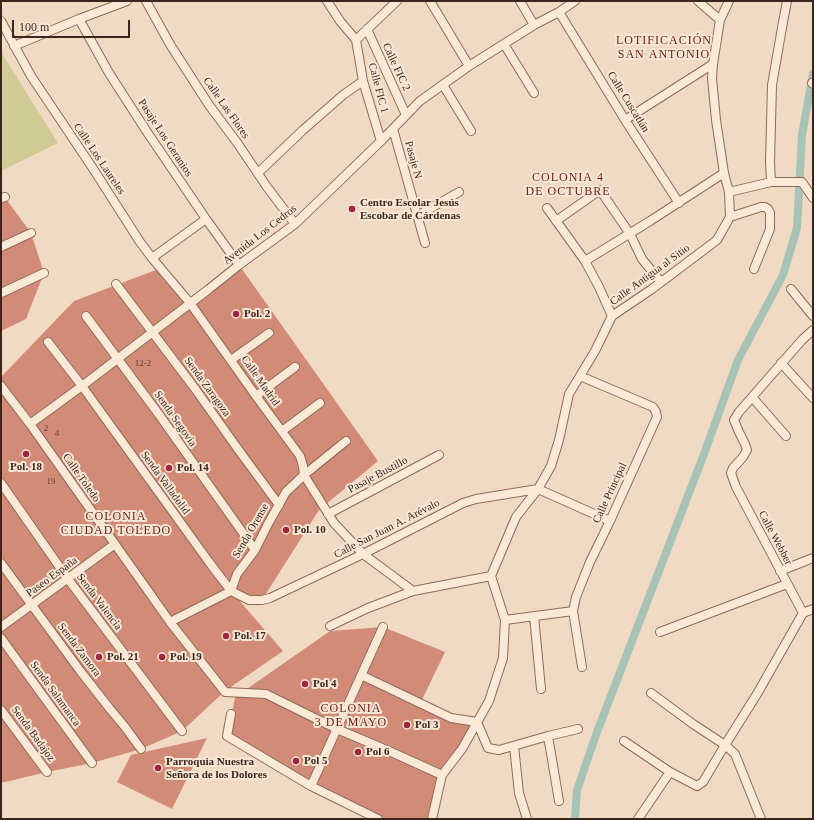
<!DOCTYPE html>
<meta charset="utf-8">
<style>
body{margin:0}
#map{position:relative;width:814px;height:820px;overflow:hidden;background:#f1dac3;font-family:Georgia,serif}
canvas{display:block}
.frame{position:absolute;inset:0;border:2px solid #3b261e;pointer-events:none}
.scale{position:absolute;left:12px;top:20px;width:118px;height:18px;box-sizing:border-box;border:2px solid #3b261e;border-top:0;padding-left:5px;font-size:12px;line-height:14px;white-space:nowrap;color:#3b261e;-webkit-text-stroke:3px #f8e6d4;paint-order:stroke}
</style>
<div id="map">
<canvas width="814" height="820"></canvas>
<div class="frame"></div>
<div class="scale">100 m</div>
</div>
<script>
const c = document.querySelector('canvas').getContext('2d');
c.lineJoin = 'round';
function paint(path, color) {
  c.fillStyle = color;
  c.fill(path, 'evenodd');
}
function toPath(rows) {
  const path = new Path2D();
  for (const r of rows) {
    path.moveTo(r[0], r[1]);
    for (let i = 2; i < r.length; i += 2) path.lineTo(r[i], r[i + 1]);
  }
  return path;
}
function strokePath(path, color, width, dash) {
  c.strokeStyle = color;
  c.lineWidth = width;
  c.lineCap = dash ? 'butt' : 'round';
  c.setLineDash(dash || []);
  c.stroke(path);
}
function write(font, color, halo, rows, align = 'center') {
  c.font = font + ' Georgia,serif';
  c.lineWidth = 4;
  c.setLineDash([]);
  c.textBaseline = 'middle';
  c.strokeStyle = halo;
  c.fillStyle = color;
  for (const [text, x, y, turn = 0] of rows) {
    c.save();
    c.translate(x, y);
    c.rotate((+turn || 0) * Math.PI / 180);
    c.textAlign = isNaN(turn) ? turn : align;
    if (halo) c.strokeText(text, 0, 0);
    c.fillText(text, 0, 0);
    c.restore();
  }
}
paint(toPath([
 [1,52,58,143,1,171]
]), '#d0cb96');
strokePath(toPath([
 [575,819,577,790,597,732,704,454,738,360,783,275,797,228,802,135,813,74]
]), '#a6c3b5', 8);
paint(toPath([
 [1,192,31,233,44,273,26,319,1,331],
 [239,265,378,461,319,510,262,600,231,591,283,651,225,691,182,731,141,749,92,763,47,772,1,783,1,377,74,301,161,268,190,303],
 [383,627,445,652,420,704,451,718,477,722,442,775,432,819,377,819,227,736,236,693,241,693,330,631],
 [207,738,172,809,117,782,131,755]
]), '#d18b77');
const minor = toPath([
 [146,1,171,46,209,105,238,144,267,187,295,224],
 [327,1,340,21,356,40,363,81,381,141],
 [430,1,469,66],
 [520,1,534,25],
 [698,1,720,20],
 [559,12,625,120,679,203],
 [79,19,109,73,147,132,206,219,239,265],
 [1,21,31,76,92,167,140,242,152,258,190,303,256,396,300,456,303,466,304,475,334,523,363,554,413,591],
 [367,29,406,115],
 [356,40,397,1],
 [504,44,534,93],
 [14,46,79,19,127,1],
 [812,83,813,84],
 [443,85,471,131],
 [625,120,713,64],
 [393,129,425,243],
 [258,173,303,130,343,95,363,81],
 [771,182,802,182,813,198],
 [729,192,771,182,770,162,772,85,783,22,787,1],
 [1,198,5,197],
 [547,208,585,261,599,287,612,316],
 [417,216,459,192],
 [730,217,761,207,765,207,768,209,770,213,770,229,754,269],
 [556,221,600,190,630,234,642,259,661,282],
 [1,247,31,233],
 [152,258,206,219],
 [585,261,650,221,724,173],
 [116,284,196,390,235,445,279,505],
 [791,289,813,316],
 [1,293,44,273],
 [86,316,160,416,255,550],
 [48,342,82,386,209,562,231,591,249,600,262,600,270,598,363,554,463,503,476,499,538,489],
 [231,360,269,333],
 [781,363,813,398],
 [580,376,653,407,656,412,657,417,610,521,590,562,576,597,573,611,582,667],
 [1,386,30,424,170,622,225,692,266,694,337,729,389,751,442,775],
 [256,396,295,367],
 [752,397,786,436],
 [30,424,82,386,209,289,239,265,295,224,381,141,420,101,469,66,534,25,559,12,575,1],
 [282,431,320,403],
 [1,483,68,579,182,731],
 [538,489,610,521],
 [328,514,439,455],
 [1,563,81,672,110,709,125,727,141,749],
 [780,571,813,558],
 [491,576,516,517,538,489,551,466,559,440,569,394,595,351,612,316,652,289,717,240,730,217,729,192,724,173,716,120,712,78,713,64,720,20,729,1],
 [803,613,736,487,731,473,733,468,743,457,747,450,745,444,739,432,734,420,739,412,802,340,813,330],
 [534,616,541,689],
 [505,620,573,611],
 [170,622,231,591,237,574,255,550,268,524,286,492,304,475,346,441],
 [330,626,368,608,413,591,491,576],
 [1,627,115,544],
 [660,632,787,584],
 [1,638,92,763],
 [361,675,451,718,477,722,488,748,499,750,548,736,578,729],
 [651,693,693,724,725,745,735,754,761,819],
 [1,710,47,772],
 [231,714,227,736,311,786,378,819],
 [548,736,559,801],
 [624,741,670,772,697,786,703,782,725,745,757,694,803,613,813,609],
 [514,746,519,793,527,819],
 [311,786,383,627],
 [432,819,442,775,462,749,489,701,503,658,505,620,491,576],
 [638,819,670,772]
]);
strokePath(minor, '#8c6a59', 10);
strokePath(minor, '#fbe9d7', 8);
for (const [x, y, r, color] of [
 [352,209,4,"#9f253e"],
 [236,314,4,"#9f253e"],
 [26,454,4,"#9f253e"],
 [169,468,4,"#9f253e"],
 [286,530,4,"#9f253e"],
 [226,636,4,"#9f253e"],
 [99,657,4,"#9f253e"],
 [162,657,4,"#9f253e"],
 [305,684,4,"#9f253e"],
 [407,725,4,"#9f253e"],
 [358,752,4,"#9f253e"],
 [296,761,4,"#9f253e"],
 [158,768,4,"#9f253e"]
]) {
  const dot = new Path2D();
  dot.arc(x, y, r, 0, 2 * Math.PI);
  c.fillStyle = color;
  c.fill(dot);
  strokePath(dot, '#f8e6d4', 1.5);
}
write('9px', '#603f34', null, [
 ["12-2",143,364],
 ["2",46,429],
 ["4",57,434],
 ["19",51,482]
]);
write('11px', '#3b261e', '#f8e6d4', [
 ["Calle FIC 2",396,67,65],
 ["Calle FIC 1",378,88,75],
 ["Calle Cuscatlán",628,102,58],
 ["Calle Las Flores",226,108,55],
 ["Pasaje Los Geranios",165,138,57],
 ["Calle Los Laureles",99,159,56],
 ["Pasaje N",413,160,75],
 ["Avenida Los Cedros",260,235,-38],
 ["Calle Antigua al Sitio",650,275,-36],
 ["Calle Madrid",260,381,55],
 ["Senda Zaragoza",207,387,54],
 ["Senda Segovia",175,419,55],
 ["Pasaje Bustillo",378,475,-28],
 ["Calle Toledo",81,478,55],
 ["Senda Valladolid",165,483,54],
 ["Calle Principal",610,493,-65],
 ["Calle San Juan A. Arévalo",387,529,-27],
 ["Senda Orense",251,531,-60],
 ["Calle Webber",775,538,62],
 ["Paseo España",52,577,-36],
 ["Senda Valencia",99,602,53],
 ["Senda Zamora",79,650,53],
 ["Senda Salamanca",55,694,54],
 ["Senda Badajoz",33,734,54]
]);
write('bold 11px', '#3b261e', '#f8e6d4', [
 ["Centro Escolar Jesús",360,203],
 ["Escobar de Cárdenas",360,216],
 ["Pol. 2",244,314],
 ["Pol. 18",26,467,"center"],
 ["Pol. 14",177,468],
 ["Pol. 10",294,530],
 ["Pol. 17",234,636],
 ["Pol. 21",107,657],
 ["Pol. 19",170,657],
 ["Pol 4",313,684],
 ["Pol 3",415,725],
 ["Pol 6",366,752],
 ["Pol 5",304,761],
 ["Parroquia Nuestra",166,762],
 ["Señora de los Dolores",166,775]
], 'left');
c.letterSpacing = '1px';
write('12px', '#6b1b1a', '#f8e6d4', [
 ["LOTIFICACIÓN",664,41],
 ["SAN ANTONIO",664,55],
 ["COLONIA 4",568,178],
 ["DE OCTUBRE",568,192],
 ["COLONIA",116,517],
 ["CIUDAD TOLEDO",116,531],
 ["COLONIA",351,709],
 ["3 DE MAYO",351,723]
]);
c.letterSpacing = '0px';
</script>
